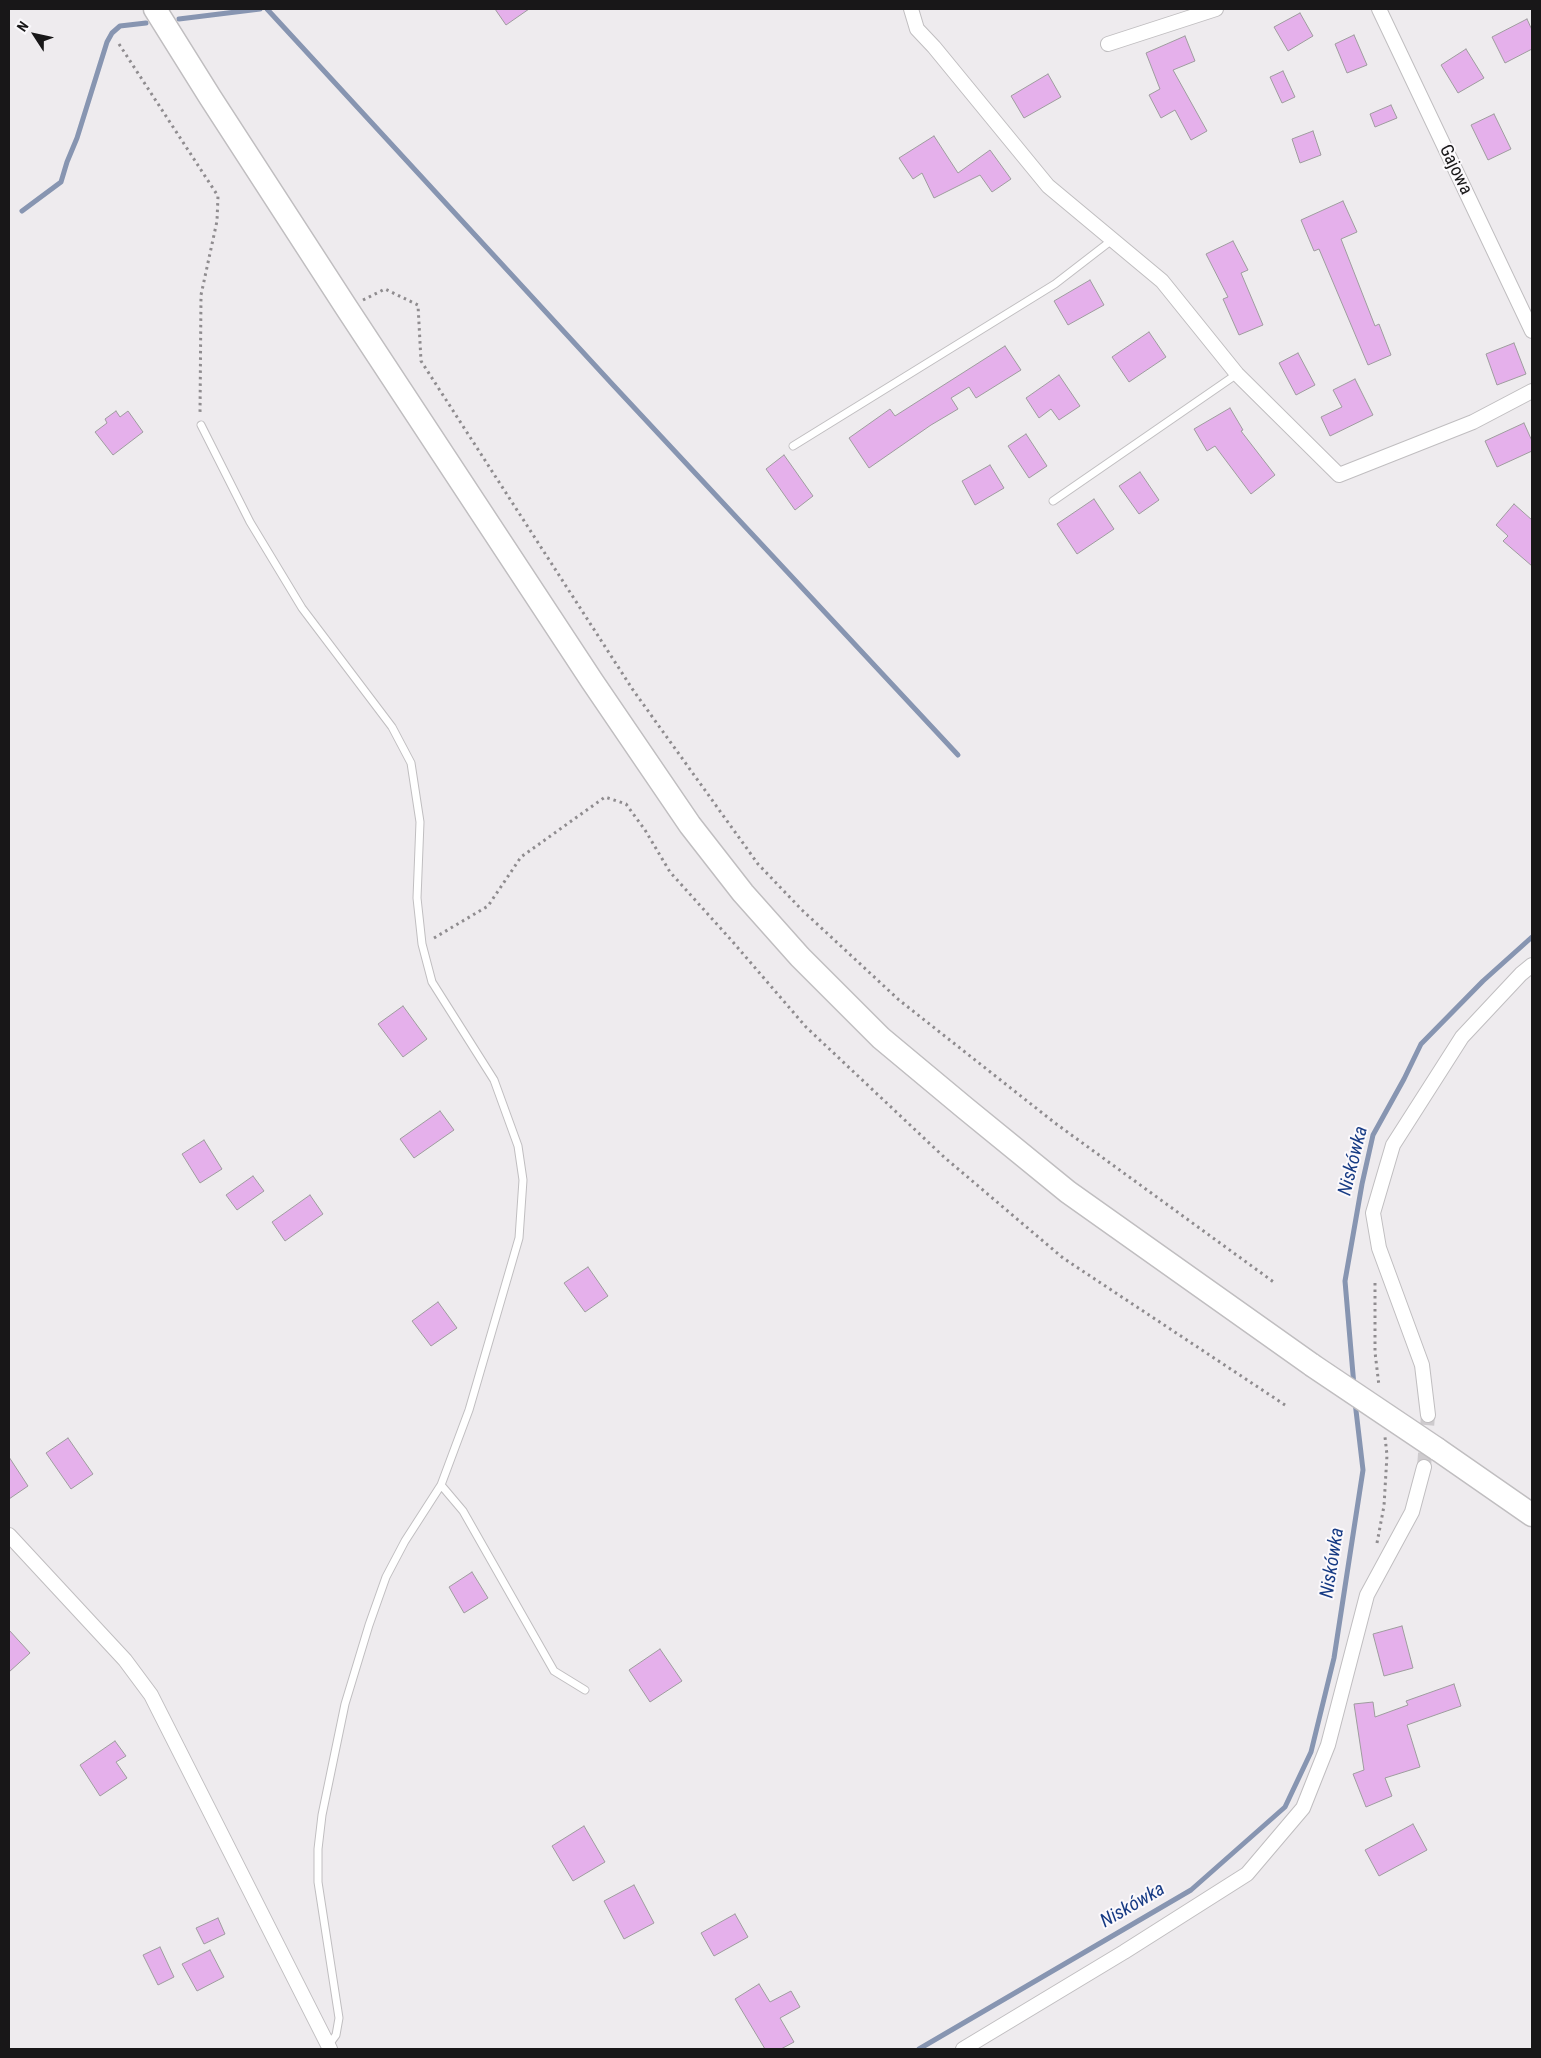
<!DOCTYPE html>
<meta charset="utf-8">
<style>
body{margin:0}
#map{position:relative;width:1541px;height:2058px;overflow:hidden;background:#eeebee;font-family:"Roboto Condensed",sans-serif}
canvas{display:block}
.frame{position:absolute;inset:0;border:10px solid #181718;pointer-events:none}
.north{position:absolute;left:10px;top:10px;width:50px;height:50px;-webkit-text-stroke:4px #fbf9fc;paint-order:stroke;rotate:305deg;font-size:14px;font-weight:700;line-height:20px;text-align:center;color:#181718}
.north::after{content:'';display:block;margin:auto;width:18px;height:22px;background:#181718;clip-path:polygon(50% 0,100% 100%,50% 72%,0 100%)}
</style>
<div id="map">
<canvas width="1541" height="2058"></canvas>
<div class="frame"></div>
<div class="north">N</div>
</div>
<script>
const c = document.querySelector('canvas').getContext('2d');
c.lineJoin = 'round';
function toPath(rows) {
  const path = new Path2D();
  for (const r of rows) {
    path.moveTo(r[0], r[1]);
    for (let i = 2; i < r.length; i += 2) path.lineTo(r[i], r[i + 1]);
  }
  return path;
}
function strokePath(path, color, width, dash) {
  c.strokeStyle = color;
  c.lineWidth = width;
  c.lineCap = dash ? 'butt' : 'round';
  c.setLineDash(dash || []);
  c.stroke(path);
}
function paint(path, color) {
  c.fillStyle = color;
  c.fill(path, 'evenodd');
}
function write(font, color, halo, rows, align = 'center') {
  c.font = font + ' "Roboto Condensed",sans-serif';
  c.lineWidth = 4;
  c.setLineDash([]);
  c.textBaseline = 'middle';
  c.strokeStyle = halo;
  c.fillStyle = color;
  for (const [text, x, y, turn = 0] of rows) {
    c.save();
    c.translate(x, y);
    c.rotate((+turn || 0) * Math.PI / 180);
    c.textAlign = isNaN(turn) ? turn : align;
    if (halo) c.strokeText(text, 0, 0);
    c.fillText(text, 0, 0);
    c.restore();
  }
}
strokePath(toPath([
 [267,9,614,386,958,755],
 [179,19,260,9],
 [22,211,61,182,67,162,77,138,107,42,112,33,120,26,146,23],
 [1354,1386,1345,1281,1362,1184,1373,1135,1404,1079,1421,1044,1483,981,1532,937],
 [919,2049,1191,1890,1285,1807,1311,1752,1334,1658,1363,1470,1355,1402]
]), '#8795b1', 5);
const building = toPath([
 [495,9,529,9,506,25,495,9],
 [1300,13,1313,36,1288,51,1274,27,1300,13],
 [1527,19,1532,30,1532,49,1505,63,1492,37,1527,19],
 [1354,35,1367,65,1347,73,1335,44,1354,35],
 [1185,36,1195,61,1173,70,1207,131,1191,140,1175,110,1161,118,1149,95,1160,89,1146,53,1185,36],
 [1466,49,1484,78,1458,93,1441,65,1466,49],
 [1283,71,1295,97,1282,103,1270,77,1283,71],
 [1048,74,1061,97,1024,118,1011,96,1048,74],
 [1391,105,1397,118,1375,127,1370,114,1391,105],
 [1494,114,1511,149,1488,160,1471,125,1494,114],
 [1313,131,1321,155,1300,163,1292,139,1313,131],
 [934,136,958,173,990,150,1011,179,992,192,980,175,934,198,922,173,913,179,899,158,934,136],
 [1343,201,1357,232,1341,239,1375,326,1379,324,1391,355,1368,365,1319,249,1314,251,1301,220,1343,201],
 [1233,241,1248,270,1241,273,1263,325,1239,335,1223,299,1228,297,1206,254,1233,241],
 [1090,280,1104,305,1068,325,1054,301,1090,280],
 [1149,332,1166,357,1129,382,1112,357,1149,332],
 [1514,343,1526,374,1497,385,1486,354,1514,343],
 [1005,346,1021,370,976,398,969,387,951,398,958,409,931,425,869,468,849,438,890,409,895,416,1005,346],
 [1298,353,1315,385,1296,395,1279,363,1298,353],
 [1059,375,1080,406,1059,420,1051,409,1039,418,1026,398,1059,375],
 [1355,379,1373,415,1330,436,1321,417,1342,407,1333,390,1355,379],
 [1230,408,1243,430,1241,431,1275,475,1251,494,1215,446,1207,451,1194,429,1230,408],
 [116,411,120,417,128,411,143,432,113,455,95,432,107,423,105,419,116,411],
 [1524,423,1532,441,1532,451,1497,467,1485,441,1524,423],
 [1026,434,1047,466,1029,478,1008,446,1026,434],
 [784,455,813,496,795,510,766,469,784,455],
 [990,465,1004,488,975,505,962,481,990,465],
 [1140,472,1159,500,1139,514,1119,486,1140,472],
 [1094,499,1114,529,1077,554,1057,524,1094,499],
 [1514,504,1532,520,1532,566,1503,541,1508,536,1496,525,1514,504],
 [403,1006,427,1039,403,1057,378,1024,403,1006],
 [440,1111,454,1130,414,1158,400,1139,440,1111],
 [204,1140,222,1169,200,1183,182,1154,204,1140],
 [253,1176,264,1191,237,1210,226,1195,253,1176],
 [310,1195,323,1214,285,1241,272,1222,310,1195],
 [588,1267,608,1296,585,1312,564,1283,588,1267],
 [438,1302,457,1328,431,1346,412,1321,438,1302],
 [68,1438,93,1474,71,1489,46,1453,68,1438],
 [9,1457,28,1486,9,1499,9,1457],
 [472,1572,488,1598,464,1613,449,1587,472,1572],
 [1402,1626,1413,1668,1384,1676,1373,1634,1402,1626],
 [9,1630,30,1653,9,1672,9,1630],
 [660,1649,682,1681,650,1702,629,1670,660,1649],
 [1454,1684,1461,1706,1407,1725,1420,1767,1385,1778,1392,1796,1366,1807,1353,1774,1364,1770,1354,1704,1373,1702,1375,1717,1408,1705,1406,1701,1454,1684],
 [115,1741,126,1756,116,1762,127,1778,100,1796,80,1765,115,1741],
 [1413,1824,1427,1850,1379,1876,1365,1850,1413,1824],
 [584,1826,605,1862,573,1881,552,1846,584,1826],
 [634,1885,654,1923,624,1939,604,1901,634,1885],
 [735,1914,748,1937,714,1956,701,1933,735,1914],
 [218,1918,225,1934,204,1944,196,1928,218,1918],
 [160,1947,174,1977,158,1985,143,1955,160,1947],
 [210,1950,224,1977,197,1991,182,1964,210,1950],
 [759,1984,770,2002,791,1991,800,2007,780,2018,794,2042,781,2049,765,2049,735,1999,759,1984]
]);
paint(building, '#e5b0eb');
strokePath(building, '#9e9c9e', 1);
strokePath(toPath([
 [1424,1467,1428,1415]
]), '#cecbce', 14, [14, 7]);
const lane = toPath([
 [201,425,250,522,302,608,392,727,411,763,420,822,417,898,422,944,432,982,494,1080,518,1146,523,1180,519,1238,469,1410,441,1485,405,1541,386,1577,369,1625,345,1704,322,1815,318,1849,318,1882,339,2018,336,2035,328,2046],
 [793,446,1055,284,1112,240],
 [1053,501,1237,374],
 [441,1485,463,1511,554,1671,585,1690]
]);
const street = toPath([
 [911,9,917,29,934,47,1048,186,1162,281,1237,374,1339,475,1473,422,1532,391],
 [1379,9,1532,331],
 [1108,44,1216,9],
 [1428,1415,1422,1365,1379,1248,1373,1213,1393,1145,1462,1037,1521,974,1532,965],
 [9,1535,125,1660,151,1695,330,2049],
 [963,2049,1124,1952,1247,1874,1303,1808,1328,1745,1367,1595,1412,1512,1424,1467]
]);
const primary = toPath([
 [155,9,210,97,346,307,592,681,690,825,743,893,800,957,881,1038,965,1108,1068,1192,1312,1365],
 [1437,1449,1532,1515]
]);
strokePath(lane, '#c0bec0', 9);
strokePath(street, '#c0bec0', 16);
strokePath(primary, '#c0bec0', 25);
strokePath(toPath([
 [119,44,218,196,217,221,201,295,200,415],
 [363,300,385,289,418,305,421,361,633,690,758,864,802,910,899,1000,1055,1123,1275,1283],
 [434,938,488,906,521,857,605,797,626,804,645,830,670,872,732,941,806,1027,944,1157,1063,1258,1288,1407],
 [1375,1283,1375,1352,1379,1386],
 [1377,1543,1384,1506,1387,1455,1385,1437]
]), '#8f8c8f', 3, [2.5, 4]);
strokePath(lane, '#fff', 7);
strokePath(street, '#fff', 14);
strokePath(primary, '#fff', 22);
const primaryBridge = toPath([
 [1312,1365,1437,1449]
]);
strokePath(primaryBridge, '#c0bec0', 25, []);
strokePath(primaryBridge, '#fff', 22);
write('18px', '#181718', '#fbf9fc', [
 ["Gajowa",1455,170,64]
]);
write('italic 19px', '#173b84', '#fbf9fc', [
 ["Niskówka",1354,1161,-76],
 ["Niskówka",1333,1563,-81],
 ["Niskówka",1133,1906,-30]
]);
</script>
